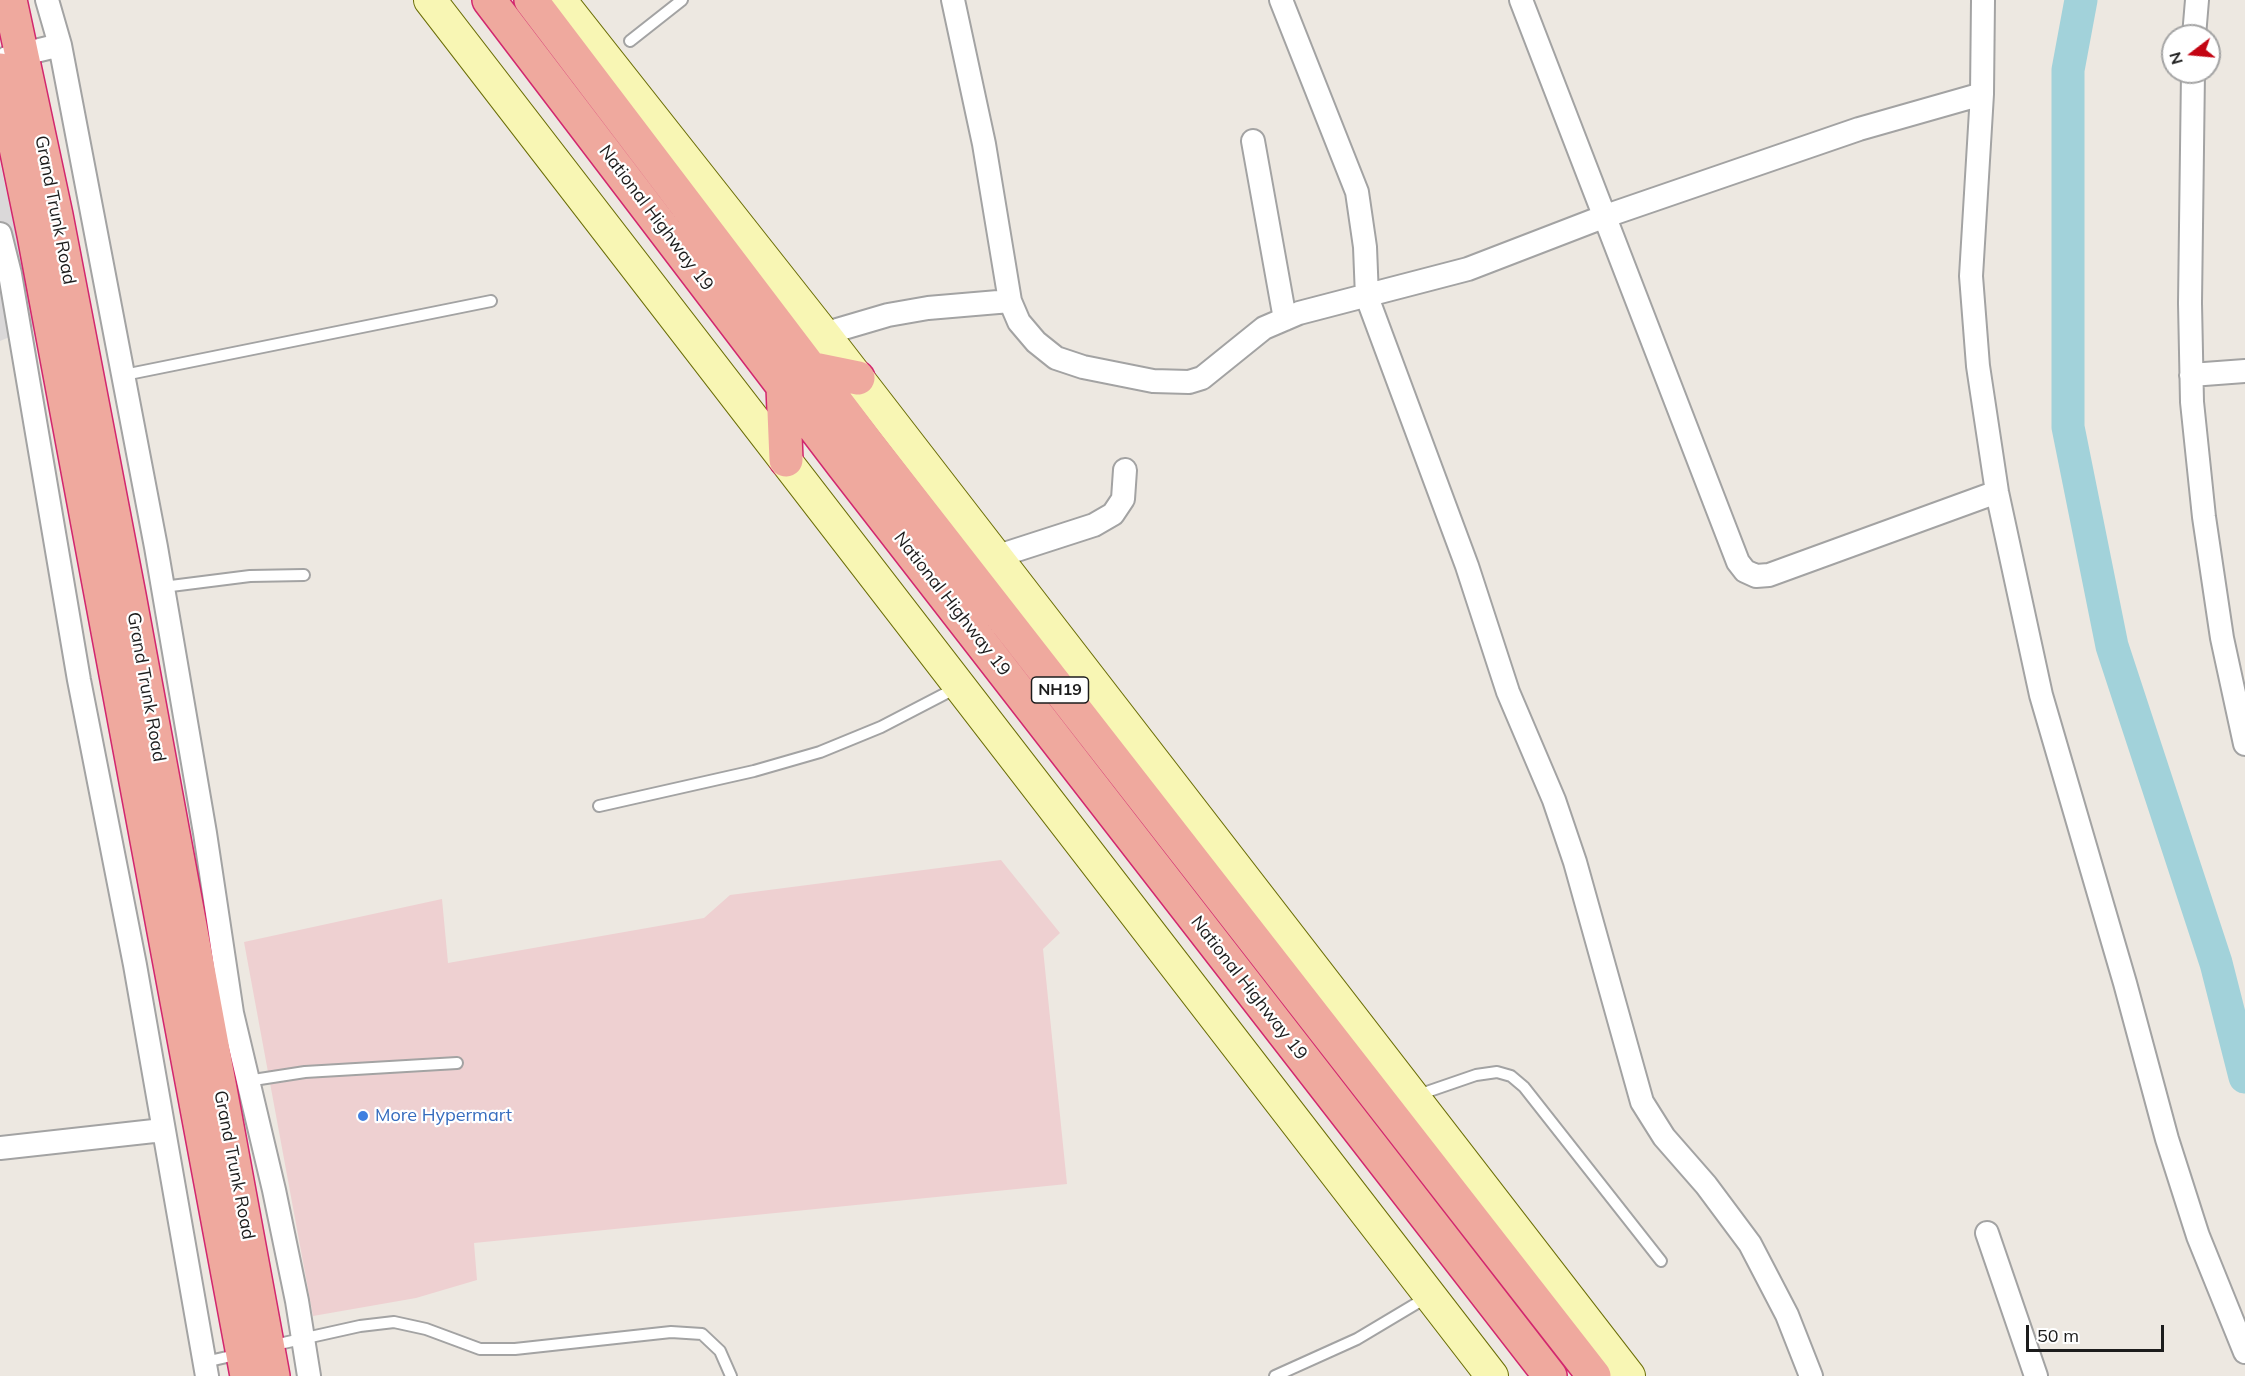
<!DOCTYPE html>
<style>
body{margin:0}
#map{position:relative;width:2245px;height:1376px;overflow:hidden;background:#ede8e1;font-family:Mulish,sans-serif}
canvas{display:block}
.north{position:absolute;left:2161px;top:24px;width:60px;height:60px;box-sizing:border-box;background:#fff;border:2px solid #a4a4a4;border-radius:50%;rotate:254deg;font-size:16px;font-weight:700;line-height:24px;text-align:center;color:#1c1c1c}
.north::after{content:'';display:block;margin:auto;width:21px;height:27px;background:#c30412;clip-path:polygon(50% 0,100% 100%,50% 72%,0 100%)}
.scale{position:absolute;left:2026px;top:1325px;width:138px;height:27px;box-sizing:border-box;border:3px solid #1c1c1c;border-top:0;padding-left:8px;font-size:18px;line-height:21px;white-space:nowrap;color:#1c1c1c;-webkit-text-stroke:4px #fff;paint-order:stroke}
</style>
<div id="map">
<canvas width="2245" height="1376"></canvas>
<div class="north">N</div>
<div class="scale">50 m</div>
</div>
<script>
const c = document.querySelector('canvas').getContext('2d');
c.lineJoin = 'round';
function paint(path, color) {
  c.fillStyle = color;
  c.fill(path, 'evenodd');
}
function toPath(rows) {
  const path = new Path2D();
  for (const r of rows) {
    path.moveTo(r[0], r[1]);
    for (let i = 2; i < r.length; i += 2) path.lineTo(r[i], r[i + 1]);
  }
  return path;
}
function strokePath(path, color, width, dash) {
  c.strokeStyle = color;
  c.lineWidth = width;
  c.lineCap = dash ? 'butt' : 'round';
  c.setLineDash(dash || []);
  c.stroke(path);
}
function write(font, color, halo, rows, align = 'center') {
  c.font = font + ' Mulish,sans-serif';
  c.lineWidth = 4.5;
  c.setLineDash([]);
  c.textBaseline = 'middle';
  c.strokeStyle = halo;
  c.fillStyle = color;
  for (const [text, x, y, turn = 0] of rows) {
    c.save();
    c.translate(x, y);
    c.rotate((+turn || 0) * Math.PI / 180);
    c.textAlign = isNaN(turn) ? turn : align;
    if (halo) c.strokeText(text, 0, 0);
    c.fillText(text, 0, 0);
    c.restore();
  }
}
paint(toPath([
 [0,162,36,326,0,341]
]), '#dad8d9');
paint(toPath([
 [1001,860,1060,933,1043,949,1067,1184,474,1243,477,1280,416,1298,313,1316,244,942,442,899,448,963,704,918,730,895]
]), '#eed0d1');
strokePath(toPath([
 [2081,0,2068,70,2068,427,2112,646,2216,963,2245,1077]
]), '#a2d2da', 33);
const service = toPath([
 [630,41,682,0],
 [124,375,491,301],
 [163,587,250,576,304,575],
 [599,806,754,771,820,752,881,727,958,687],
 [247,1081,305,1072,457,1063],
 [1415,1096,1476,1075,1497,1072,1511,1076,1524,1087,1661,1261],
 [270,1346,360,1326,394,1322,426,1329,480,1349,515,1349,671,1332,702,1334,720,1351,731,1376],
 [205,1362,240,1354],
 [1275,1376,1357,1339,1429,1296]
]);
const minor = toPath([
 [47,0,60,45,156,547,205,833,232,1013,274,1190,297,1301,309,1376],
 [953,0,984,144,1010,301,1019,322,1036,342,1056,358,1083,367,1153,381,1189,382,1202,378,1264,328,1299,313,1468,269,1603,217,1859,129,1982,94],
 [1281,0,1357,192,1365,247,1367,297,1467,566,1508,692,1554,800,1575,862,1642,1102,1664,1137,1706,1185,1750,1244,1787,1315,1811,1376],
 [1521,0,1738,562,1745,571,1756,576,1769,575,1997,492],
 [1983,0,1982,94,1971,276,1978,366,1997,492,2041,695,2125,983,2167,1139,2198,1236,2245,1352],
 [2194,36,2197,0],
 [7,58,60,45],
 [2193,72,2190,303,2192,402,2204,517,2222,638,2245,744],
 [1253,141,1285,319],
 [0,234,10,274,79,680,135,965,207,1376],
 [826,337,837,330,888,315,928,308,1010,301],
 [2191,375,2245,371],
 [995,557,1094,525,1113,514,1123,499,1125,470],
 [0,1148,163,1130],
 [1987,1233,2036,1376]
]);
const secondary = toPath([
 [430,0,1492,1376],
 [560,0,826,337,1629,1376]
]);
const trunk = toPath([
 [10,0,56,215,129,595,273,1376],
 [489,0,843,465,1550,1376],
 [531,0,868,444,1594,1376],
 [0,70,34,235,247,1376],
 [809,368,858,378],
 [783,387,786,460]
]);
strokePath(service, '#a3a3a3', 14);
strokePath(minor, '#a3a3a3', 26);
strokePath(secondary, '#6b6e07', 34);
strokePath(trunk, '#d2276e', 36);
strokePath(service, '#fff', 10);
strokePath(minor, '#fff', 22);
strokePath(secondary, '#f8f6b4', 32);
strokePath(trunk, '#efa99e', 33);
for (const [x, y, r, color] of [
 [363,1116,6,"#3f7fe0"]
]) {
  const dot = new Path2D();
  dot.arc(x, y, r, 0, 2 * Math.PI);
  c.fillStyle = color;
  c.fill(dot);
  strokePath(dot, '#fff', 2);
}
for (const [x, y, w] of [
 [1060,690,57]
]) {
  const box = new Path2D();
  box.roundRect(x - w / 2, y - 13, w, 26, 4.5);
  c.fillStyle = '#fff';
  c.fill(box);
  strokePath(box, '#1c1c1c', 1.5);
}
write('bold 16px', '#1c1c1c', null, [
 ["NH19",1060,690]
]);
write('18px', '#1c1c1c', '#fff', [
 ["Grand Trunk Road",55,210,79],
 ["National Highway 19",656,218,53],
 ["National Highway 19",952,604,52],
 ["Grand Trunk Road",146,687,80],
 ["National Highway 19",1249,988,52],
 ["Grand Trunk Road",234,1165,79]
]);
write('18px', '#366cbe', '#fff', [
 ["More Hypermart",375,1116]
], 'left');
</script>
